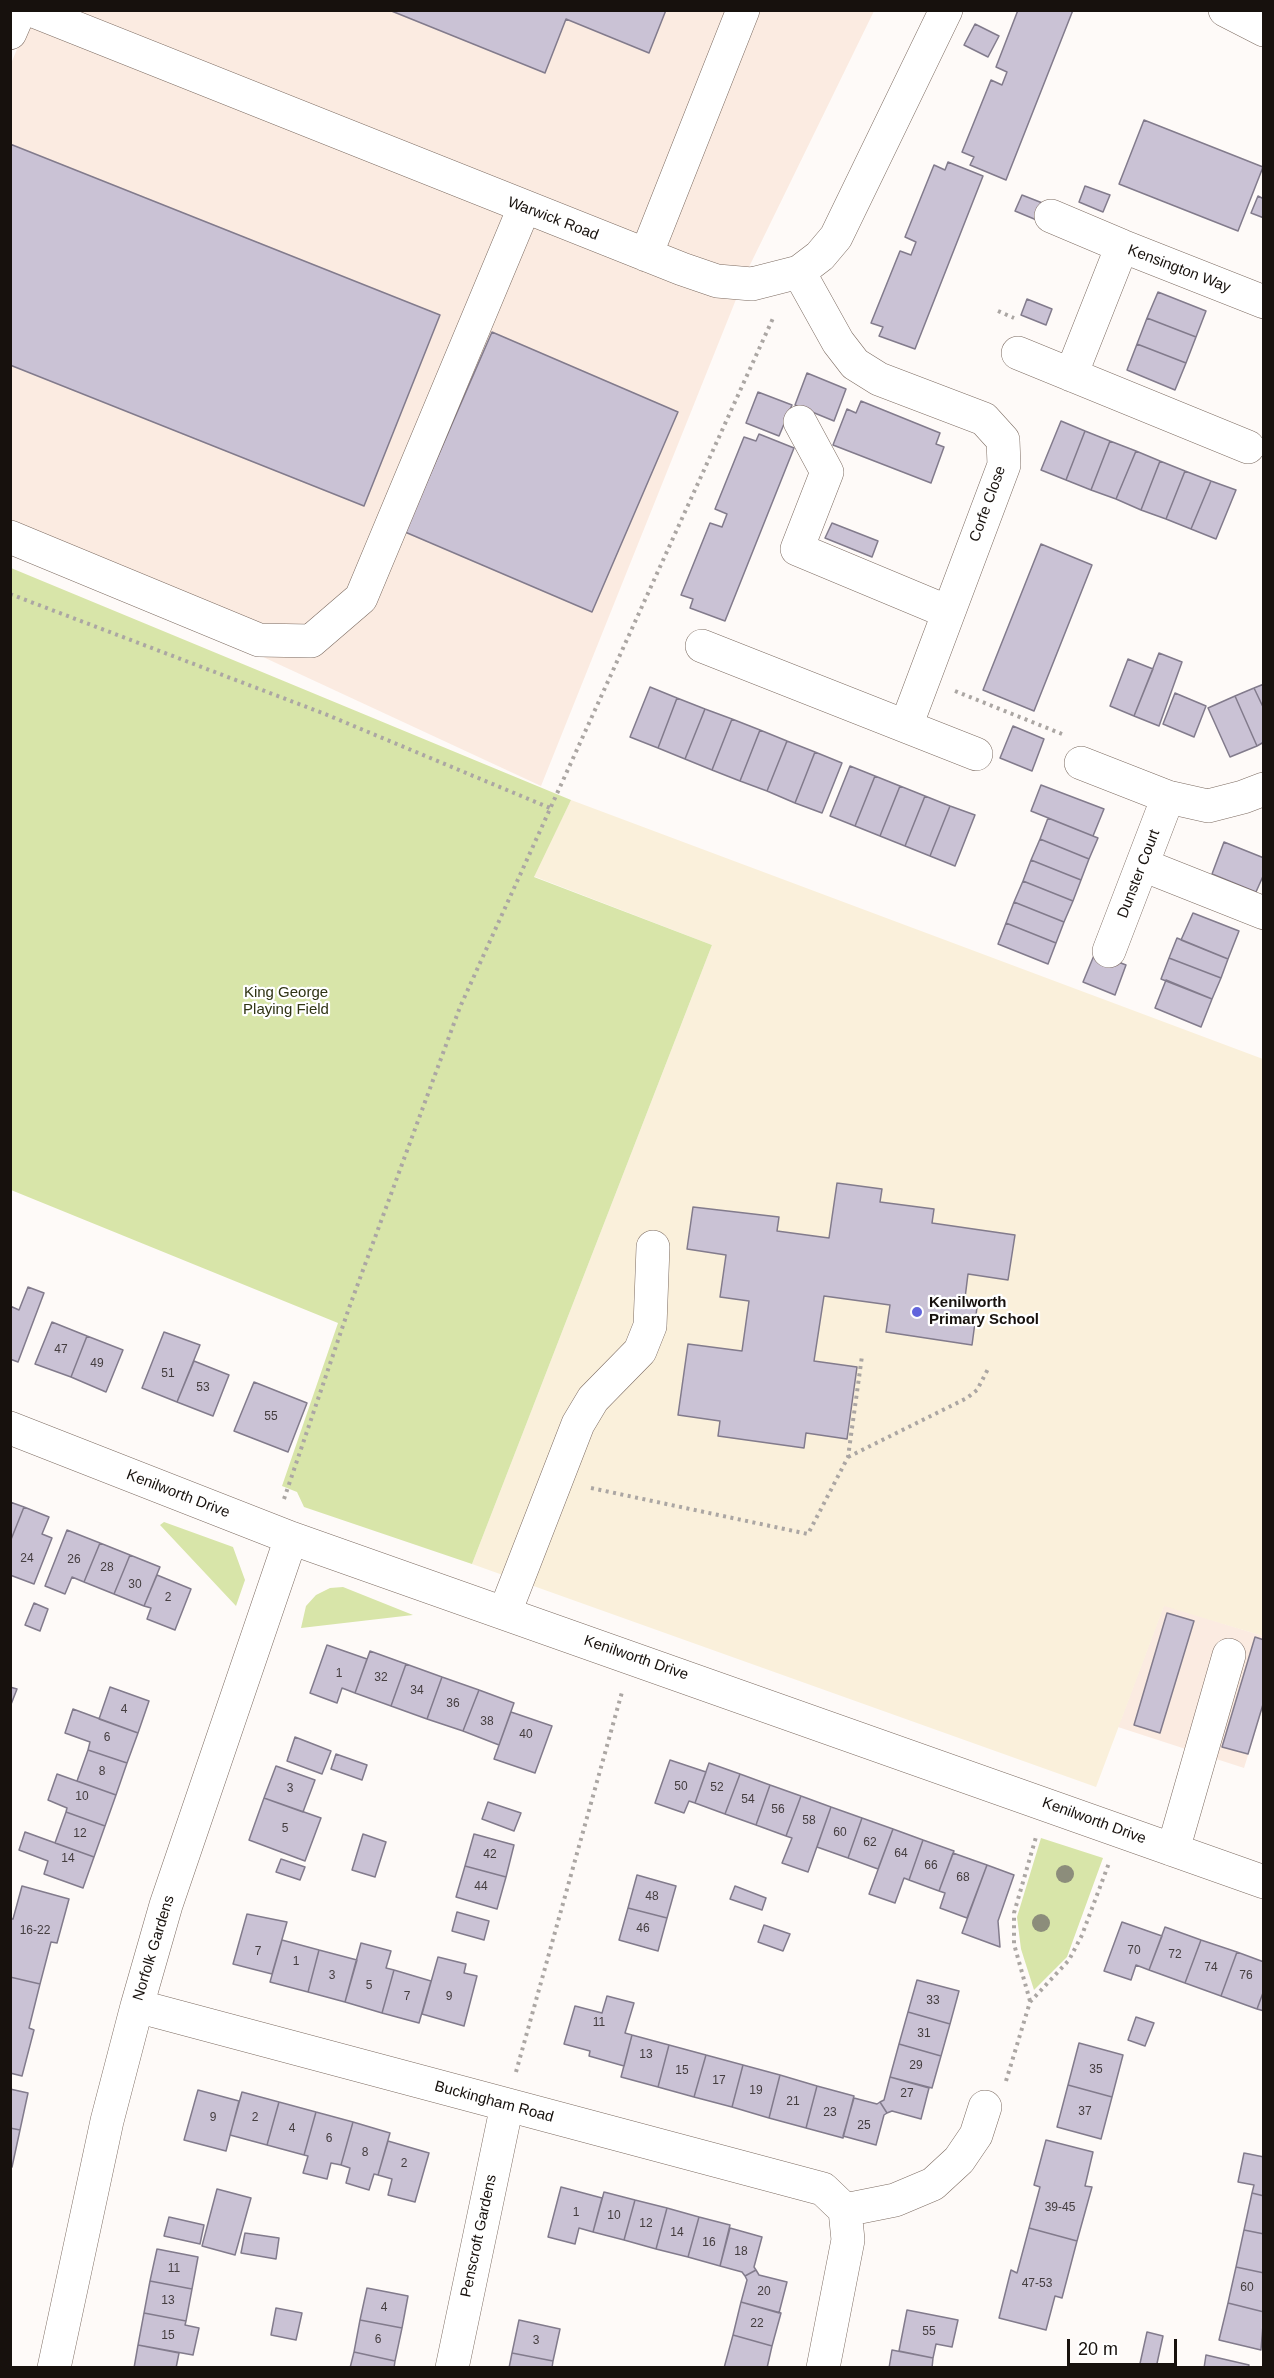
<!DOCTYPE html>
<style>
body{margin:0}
#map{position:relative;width:1274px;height:2378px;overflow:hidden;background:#fefaf8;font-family:Helvetica,sans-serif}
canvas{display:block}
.frame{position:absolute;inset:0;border:12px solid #17110d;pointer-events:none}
.scale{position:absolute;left:1067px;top:2339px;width:110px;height:27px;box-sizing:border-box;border:3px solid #17110d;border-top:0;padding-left:8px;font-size:18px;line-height:21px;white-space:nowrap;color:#17110d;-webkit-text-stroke:4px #fff;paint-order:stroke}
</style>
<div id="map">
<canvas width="1274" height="2378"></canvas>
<div class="frame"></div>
<div class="scale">20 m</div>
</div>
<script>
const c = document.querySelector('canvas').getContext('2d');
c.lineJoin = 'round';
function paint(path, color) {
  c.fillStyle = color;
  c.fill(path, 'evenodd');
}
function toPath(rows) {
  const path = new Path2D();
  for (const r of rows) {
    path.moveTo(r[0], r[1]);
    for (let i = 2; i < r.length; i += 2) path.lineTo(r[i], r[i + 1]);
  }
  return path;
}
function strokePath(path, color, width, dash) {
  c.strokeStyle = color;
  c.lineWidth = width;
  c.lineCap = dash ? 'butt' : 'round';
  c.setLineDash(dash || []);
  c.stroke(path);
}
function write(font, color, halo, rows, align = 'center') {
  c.font = font + ' Helvetica,sans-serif';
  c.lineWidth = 4.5;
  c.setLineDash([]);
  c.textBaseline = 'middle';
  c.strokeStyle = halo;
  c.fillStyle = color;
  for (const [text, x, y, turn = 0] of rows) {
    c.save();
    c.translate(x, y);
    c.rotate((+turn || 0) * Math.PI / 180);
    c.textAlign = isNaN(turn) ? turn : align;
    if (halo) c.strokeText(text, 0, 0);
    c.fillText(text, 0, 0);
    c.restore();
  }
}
paint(toPath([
 [33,11,874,11,749,267,541,786,11,540,10,66],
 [1164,1605,1263,1636,1263,1707,1244,1768,1118,1727]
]), '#fbebe1');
paint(toPath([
 [571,800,1263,1059,1263,1636,1164,1606,1096,1787,472,1564,712,945,533,876]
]), '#faf0db');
paint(toPath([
 [11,568,571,800,534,877,712,945,472,1564,304,1507,297,1492,282,1486,338,1323,11,1190],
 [164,1522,233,1547,245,1580,236,1606,160,1525],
 [343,1587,413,1615,301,1628,306,1606,316,1595,330,1588],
 [1041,1838,1103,1858,1067,1957,1034,1990,1021,1949,1017,1917]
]), '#d8e5a9');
const building = toPath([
 [389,10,666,10,649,53,566,19,545,73,389,10],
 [1018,10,1073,10,1006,180,970,165,974,157,962,152,991,80,1002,85,1007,72,996,67,1018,10],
 [975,24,999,36,988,57,964,45,975,24],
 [1144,120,1263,167,1238,231,1119,184,1144,120],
 [10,144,440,315,364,506,10,365,10,144],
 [948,162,983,176,915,349,879,336,883,327,871,323,900,251,911,255,916,242,905,237,934,165,945,170,948,162],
 [1085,186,1110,195,1103,212,1079,202,1085,186],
 [1022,195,1045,204,1039,221,1015,211,1022,195],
 [1258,196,1264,199,1264,218,1251,213,1258,196],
 [1158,292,1206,311,1196,337,1147,318,1158,292],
 [1027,299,1052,309,1046,325,1021,315,1027,299],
 [1147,318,1196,337,1186,363,1137,344,1147,318],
 [492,332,678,412,592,612,405,532,492,332],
 [1137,344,1186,363,1175,390,1127,370,1137,344],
 [807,373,846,389,834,421,795,405,807,373],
 [758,392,792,405,779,436,746,423,758,392],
 [861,401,940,433,936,444,944,447,931,483,833,445,847,409,856,413,861,401],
 [1061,421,1085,431,1066,480,1041,470,1061,421],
 [1085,431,1110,441,1091,490,1066,480,1085,431],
 [759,434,794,448,725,621,690,608,693,599,681,595,710,523,722,527,727,514,715,509,744,437,756,441,759,434],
 [1110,441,1136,451,1116,499,1091,490,1110,441],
 [1136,451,1160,461,1141,510,1116,499,1136,451],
 [1160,461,1185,471,1166,519,1141,510,1160,461],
 [1185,471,1211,481,1191,529,1166,519,1185,471],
 [1211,481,1236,490,1216,539,1191,529,1211,481],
 [832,523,878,541,872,557,825,538,832,523],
 [1041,544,1092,565,1034,711,983,690,1041,544],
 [1159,653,1182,662,1159,726,1134,716,1159,653],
 [1128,659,1153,669,1134,716,1110,706,1128,659],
 [1264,684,1264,709,1254,688,1264,684],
 [650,687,677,698,658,748,630,737,650,687],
 [1254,688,1264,709,1264,742,1257,746,1235,696,1254,688],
 [1175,693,1206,706,1194,737,1163,724,1175,693],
 [1235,696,1257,746,1230,757,1208,708,1235,696],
 [677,698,705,709,685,759,658,748,677,698],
 [705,709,732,719,712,770,685,759,705,709],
 [732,719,760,730,740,781,712,770,732,719],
 [1013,726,1044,739,1032,771,1000,758,1013,726],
 [760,730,787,741,767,791,740,781,760,730],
 [787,741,815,752,795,803,767,791,787,741],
 [815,752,842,763,822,813,795,803,815,752],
 [850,766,875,776,855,826,830,816,850,766],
 [875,776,900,786,880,836,855,826,875,776],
 [1041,785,1104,809,1093,836,1031,811,1041,785],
 [900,786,925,796,905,846,880,836,900,786],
 [925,796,950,806,930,856,905,846,925,796],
 [950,806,975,815,955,866,930,856,950,806],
 [1048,818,1098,838,1089,859,1040,839,1048,818],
 [1040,839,1089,859,1081,880,1031,860,1040,839],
 [1224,842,1264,858,1264,874,1256,892,1212,874,1224,842],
 [1031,860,1081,880,1073,901,1023,881,1031,860],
 [1023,881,1073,901,1064,922,1014,902,1023,881],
 [1014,902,1064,922,1056,943,1006,923,1014,902],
 [1193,913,1239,931,1228,959,1181,940,1193,913],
 [1006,923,1056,943,1048,964,998,944,1006,923],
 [1177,938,1228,959,1221,978,1169,958,1177,938],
 [1095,953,1126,965,1115,995,1083,982,1095,953],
 [1169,958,1221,978,1212,999,1161,979,1169,958],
 [1166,980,1212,999,1201,1027,1155,1008,1166,980],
 [837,1183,882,1189,880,1202,934,1209,932,1223,1015,1235,1008,1280,968,1274,965,1298,978,1300,972,1345,886,1332,890,1305,824,1296,814,1361,857,1367,847,1439,806,1433,804,1448,718,1436,720,1421,678,1415,688,1344,742,1351,749,1301,720,1297,726,1255,687,1249,693,1207,779,1217,777,1231,829,1238,837,1183],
 [28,1287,44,1293,18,1362,10,1359,10,1306,19,1310,28,1287],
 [52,1322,87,1336,71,1377,35,1364,52,1322],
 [164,1332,200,1345,177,1402,142,1388,164,1332],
 [87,1336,123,1350,106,1392,71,1377,87,1336],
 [194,1361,229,1375,213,1416,177,1402,194,1361],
 [254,1382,307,1403,288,1452,234,1431,254,1382],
 [10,1502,24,1507,10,1542,10,1502],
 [24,1507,49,1517,42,1534,52,1538,34,1584,10,1575,10,1542,24,1507],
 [67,1530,100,1543,84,1582,72,1577,65,1594,45,1586,67,1530],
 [100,1543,130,1555,114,1594,84,1582,100,1543],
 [130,1555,160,1567,144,1606,114,1594,130,1555],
 [157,1575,191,1589,175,1630,147,1619,151,1608,144,1606,157,1575],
 [34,1603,48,1609,40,1631,25,1625,34,1603],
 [1167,1613,1194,1621,1160,1733,1134,1725,1167,1613],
 [1255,1637,1264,1640,1264,1701,1248,1754,1222,1747,1255,1637],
 [327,1645,367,1659,355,1693,342,1688,337,1703,310,1693,327,1645],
 [370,1651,406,1664,391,1706,355,1693,370,1651],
 [406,1664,442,1677,427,1719,391,1706,406,1664],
 [442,1677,479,1690,463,1731,427,1719,442,1677],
 [10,1687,17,1689,10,1707,10,1687],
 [110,1687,149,1701,138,1733,99,1719,110,1687],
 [479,1690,514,1703,499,1745,463,1731,479,1690],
 [73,1709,138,1733,127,1763,88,1750,90,1742,65,1733,73,1709],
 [511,1712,552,1726,535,1773,494,1759,511,1712],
 [295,1737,331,1751,322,1774,287,1761,295,1737],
 [88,1750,127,1763,116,1795,77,1781,88,1750],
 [336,1754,367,1765,362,1780,331,1769,336,1754],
 [670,1760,706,1772,695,1803,689,1801,684,1813,655,1803,670,1760],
 [709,1763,740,1774,725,1814,695,1803,709,1763],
 [276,1766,315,1780,303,1812,264,1798,276,1766],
 [57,1774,116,1795,105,1826,66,1812,67,1808,48,1800,57,1774],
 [740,1774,770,1785,756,1825,725,1814,740,1774],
 [770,1785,801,1796,786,1836,756,1825,770,1785],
 [801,1796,831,1807,808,1872,782,1863,792,1838,786,1836,801,1796],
 [264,1798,321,1818,305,1861,249,1840,264,1798],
 [488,1802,521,1813,514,1831,482,1819,488,1802],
 [831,1807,862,1818,848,1858,817,1847,831,1807],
 [66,1812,105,1826,94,1857,55,1843,66,1812],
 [862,1818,893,1829,878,1869,848,1858,862,1818],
 [893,1829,923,1840,909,1880,904,1878,895,1903,869,1894,893,1829],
 [25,1832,94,1857,83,1888,44,1874,48,1861,19,1850,25,1832],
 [363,1834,386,1842,375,1877,352,1870,363,1834],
 [474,1834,514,1845,506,1877,465,1866,474,1834],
 [923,1840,954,1851,939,1891,909,1880,923,1840],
 [953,1853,987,1865,967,1918,940,1908,945,1893,939,1891,953,1853],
 [281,1859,305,1867,300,1880,276,1872,281,1859],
 [987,1865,1014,1875,998,1921,1000,1947,962,1933,987,1865],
 [465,1866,506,1877,497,1909,456,1897,465,1866],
 [637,1875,676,1886,667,1918,628,1908,637,1875],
 [22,1886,69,1899,57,1943,51,1942,40,1984,10,1977,10,1919,13,1919,22,1886],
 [735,1886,766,1898,762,1910,730,1899,735,1886],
 [628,1908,667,1918,658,1951,619,1940,628,1908],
 [457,1912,489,1921,484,1940,452,1931,457,1912],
 [247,1914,287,1922,272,1974,233,1964,247,1914],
 [1122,1922,1162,1936,1149,1970,1136,1965,1131,1980,1104,1971,1122,1922],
 [764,1925,790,1934,783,1951,758,1942,764,1925],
 [1165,1927,1201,1940,1185,1983,1149,1970,1165,1927],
 [282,1940,319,1950,308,1992,270,1982,282,1940],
 [1201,1940,1237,1952,1221,1996,1185,1983,1201,1940],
 [361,1943,391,1951,386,1968,394,1970,382,2013,345,2002,361,1943],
 [319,1950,357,1960,345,2002,308,1992,319,1950],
 [1237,1952,1264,1962,1264,1990,1257,2009,1221,1996,1237,1952],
 [438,1957,466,1964,464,1973,477,1976,464,2026,422,2014,438,1957],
 [394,1970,431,1981,419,2023,382,2013,394,1970],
 [10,1977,40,1984,29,2028,34,2030,22,2076,10,2073,10,1977],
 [917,1980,959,1991,950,2024,908,2012,917,1980],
 [1264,1990,1264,2011,1257,2009,1264,1990],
 [607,1996,634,2003,625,2033,632,2035,624,2066,589,2056,590,2051,564,2044,575,2006,602,2013,607,1996],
 [908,2012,950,2024,941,2056,899,2044,908,2012],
 [1136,2017,1154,2023,1145,2046,1128,2040,1136,2017],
 [632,2035,669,2045,658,2087,621,2077,632,2035],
 [1079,2043,1123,2055,1112,2097,1068,2085,1079,2043],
 [899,2044,941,2056,932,2088,890,2077,899,2044],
 [669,2045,706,2055,694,2097,658,2087,669,2045],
 [706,2055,743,2065,732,2107,694,2097,706,2055],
 [743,2065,780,2075,769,2118,732,2107,743,2065],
 [780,2075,817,2086,806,2128,769,2118,780,2075],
 [890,2077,929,2088,921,2119,892,2111,887,2113,880,2102,884,2100,890,2077],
 [1068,2085,1112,2097,1101,2139,1057,2127,1068,2085],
 [817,2086,854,2096,843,2138,806,2128,817,2086],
 [10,2089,28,2093,20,2130,10,2128,10,2089],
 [198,2090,239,2101,226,2151,184,2140,198,2090],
 [242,2092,279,2102,267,2145,230,2135,242,2092],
 [854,2098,877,2104,880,2102,887,2113,884,2115,876,2145,843,2136,854,2098],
 [279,2102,316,2112,304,2155,267,2145,279,2102],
 [316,2112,353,2122,341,2165,331,2163,327,2179,303,2173,308,2156,304,2155,316,2112],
 [353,2122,390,2133,378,2175,374,2174,369,2190,346,2183,350,2168,341,2165,353,2122],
 [10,2128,20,2130,12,2167,10,2167,10,2128],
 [1046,2140,1093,2152,1085,2186,1092,2187,1077,2241,1029,2228,1040,2187,1034,2185,1046,2140],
 [388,2141,429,2153,415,2202,388,2195,392,2179,378,2175,388,2141],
 [1244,2153,1264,2157,1264,2196,1252,2193,1254,2185,1238,2182,1244,2153],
 [561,2187,602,2198,593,2232,579,2228,575,2244,548,2237,561,2187],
 [217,2189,251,2198,235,2255,202,2246,217,2189],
 [604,2192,635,2200,624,2240,593,2232,604,2192],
 [1252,2193,1264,2196,1264,2234,1244,2230,1252,2193],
 [635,2200,667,2208,656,2249,624,2240,635,2200],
 [667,2208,699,2217,688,2257,656,2249,667,2208],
 [169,2217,204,2225,200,2244,164,2236,169,2217],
 [699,2217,730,2225,720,2266,688,2257,699,2217],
 [730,2228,762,2237,754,2267,756,2270,745,2276,742,2272,720,2266,730,2228],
 [1029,2228,1077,2241,1062,2298,1055,2296,1046,2330,999,2318,1011,2270,1017,2273,1029,2228],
 [1244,2230,1264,2234,1264,2273,1236,2267,1244,2230],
 [245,2233,279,2238,276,2259,241,2253,245,2233],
 [157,2249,198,2257,192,2289,150,2281,157,2249],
 [1236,2267,1264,2273,1264,2312,1228,2303,1236,2267],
 [756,2270,759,2275,787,2282,779,2313,741,2302,747,2280,745,2276,756,2270],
 [150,2281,192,2289,186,2321,144,2313,150,2281],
 [367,2288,408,2296,402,2328,360,2320,367,2288],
 [741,2302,781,2313,772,2346,733,2335,741,2302],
 [1228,2303,1264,2312,1261,2350,1219,2340,1228,2303],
 [276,2308,302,2313,296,2340,271,2335,276,2308],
 [907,2310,958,2320,952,2347,936,2344,933,2358,899,2351,907,2310],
 [144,2313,186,2321,185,2325,199,2328,193,2355,138,2345,144,2313],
 [360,2320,402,2328,395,2361,354,2352,360,2320],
 [519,2320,560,2329,553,2361,512,2353,519,2320],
 [1147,2332,1163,2336,1156,2368,1139,2368,1147,2332],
 [733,2335,772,2346,767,2368,724,2368,733,2335],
 [138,2345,179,2353,176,2368,134,2368,138,2345],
 [892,2350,933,2358,932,2368,889,2368,892,2350],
 [354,2352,395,2361,394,2368,350,2368,354,2352],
 [512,2353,553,2361,552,2368,509,2368,512,2353],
 [1206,2355,1249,2365,1248,2368,1204,2368,1206,2355]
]);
paint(building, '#cac2d5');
strokePath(building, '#827b8c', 1.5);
const minor = toPath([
 [31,10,682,269,717,281,752,284,799,272,820,256,836,237,946,10],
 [1225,10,1264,30],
 [10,33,20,10],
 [1051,216,1122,246],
 [646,255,743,10],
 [799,272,838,342,855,364,879,379,984,419,1003,440,1004,465,906,726],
 [1018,353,1248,447],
 [1071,375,1122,246,1264,302],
 [800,422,827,472,797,549,948,612],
 [10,537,259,640,311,641,361,598,524,208],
 [702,646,976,754],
 [1081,763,1168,797,1208,806,1243,797,1264,789],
 [1143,865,1264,913],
 [1109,951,1168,797],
 [10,1428,291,1538,1264,1882],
 [505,1612,578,1424,593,1399,640,1351,650,1326,653,1247],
 [1173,1850,1229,1655],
 [137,2006,823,2189,845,2210,848,2240,823,2368],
 [845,2210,895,2200,933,2184,959,2160,976,2135,985,2107],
 [54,2368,107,2121,137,2006,166,1905,291,1538],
 [452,2368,507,2105]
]);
strokePath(minor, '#7d6c62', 34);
strokePath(toPath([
 [998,311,1014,318],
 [10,594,325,714,550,808],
 [955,691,1062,734],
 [848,1457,967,1398,977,1390,988,1369],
 [591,1488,808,1534,848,1457,862,1356],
 [284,1499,349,1308,460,1007,774,316],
 [1030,2001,1014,1944,1014,1913,1036,1837],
 [516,2072,622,1692],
 [1006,2081,1030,2002,1069,1960,1082,1935,1109,1863]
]), '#aba6a3', 4, [3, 4.5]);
strokePath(minor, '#fff', 33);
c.fillStyle = '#8c8d7b';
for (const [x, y] of [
 [1065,1874],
 [1041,1923]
]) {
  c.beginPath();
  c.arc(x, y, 9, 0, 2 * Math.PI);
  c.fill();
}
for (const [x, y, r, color] of [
 [917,1312,6,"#6264dc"]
]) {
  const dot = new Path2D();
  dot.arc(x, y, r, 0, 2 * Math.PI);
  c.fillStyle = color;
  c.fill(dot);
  strokePath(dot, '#fff', 2);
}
write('12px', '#443d3f', null, [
 ["47",61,1350],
 ["49",97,1364],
 ["51",168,1374],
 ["53",203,1388],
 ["55",271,1417],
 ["24",27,1559],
 ["26",74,1560],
 ["28",107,1568],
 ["30",135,1585],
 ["2",168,1598],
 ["1",339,1674],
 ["32",381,1678],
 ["34",417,1691],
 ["36",453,1704],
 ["4",124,1710],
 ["38",487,1722],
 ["40",526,1735],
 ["6",107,1738],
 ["8",102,1772],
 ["50",681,1787],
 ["52",717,1788],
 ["3",290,1789],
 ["10",82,1797],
 ["54",748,1800],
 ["56",778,1810],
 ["58",809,1821],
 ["5",285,1829],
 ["60",840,1833],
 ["12",80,1834],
 ["62",870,1843],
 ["64",901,1854],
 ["42",490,1855],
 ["14",68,1859],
 ["66",931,1866],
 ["68",963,1878],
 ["44",481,1887],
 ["48",652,1897],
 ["46",643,1929],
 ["16-22",35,1931],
 ["70",1134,1951],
 ["7",258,1952],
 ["72",1175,1955],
 ["1",296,1962],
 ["74",1211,1968],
 ["3",332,1976],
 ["76",1246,1976],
 ["5",369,1986],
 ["7",407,1997],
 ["9",449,1997],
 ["33",933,2001],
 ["11",599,2023],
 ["31",924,2034],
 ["13",646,2055],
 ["29",916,2066],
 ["35",1096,2070],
 ["15",682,2071],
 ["17",719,2081],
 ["19",756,2091],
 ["27",907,2094],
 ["21",793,2102],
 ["37",1085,2112],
 ["23",830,2113],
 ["9",213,2118],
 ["2",255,2118],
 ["25",864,2126],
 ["4",292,2129],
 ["6",329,2139],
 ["8",365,2153],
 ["2",404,2164],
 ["39-45",1060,2208],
 ["1",576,2213],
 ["10",614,2216],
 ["12",646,2224],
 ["14",677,2233],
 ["16",709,2243],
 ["18",741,2252],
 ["11",174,2269],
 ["47-53",1037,2284],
 ["60",1247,2288],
 ["20",764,2292],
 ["13",168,2301],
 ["4",384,2308],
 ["22",757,2324],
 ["55",929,2332],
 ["15",168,2336],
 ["6",378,2340],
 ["3",536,2341]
]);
write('15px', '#17110d', '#fff', [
 ["Warwick Road",553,219,21],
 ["Kensington Way",1179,269,21],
 ["Corfe Close",988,504,-70],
 ["Dunster Court",1139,874,-69],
 ["Kenilworth Drive",178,1494,21],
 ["Kenilworth Drive",636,1658,19],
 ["Kenilworth Drive",1094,1821,20],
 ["Norfolk Gardens",154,1948,-73],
 ["Buckingham Road",494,2102,15],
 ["Penscroft Gardens",479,2236,-78]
]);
write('15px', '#2f3414', '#fff', [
 ["King George",286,993],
 ["Playing Field",286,1010]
]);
write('bold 15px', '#17110d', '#fff', [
 ["Kenilworth",929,1303],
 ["Primary School",929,1320]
], 'left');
</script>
